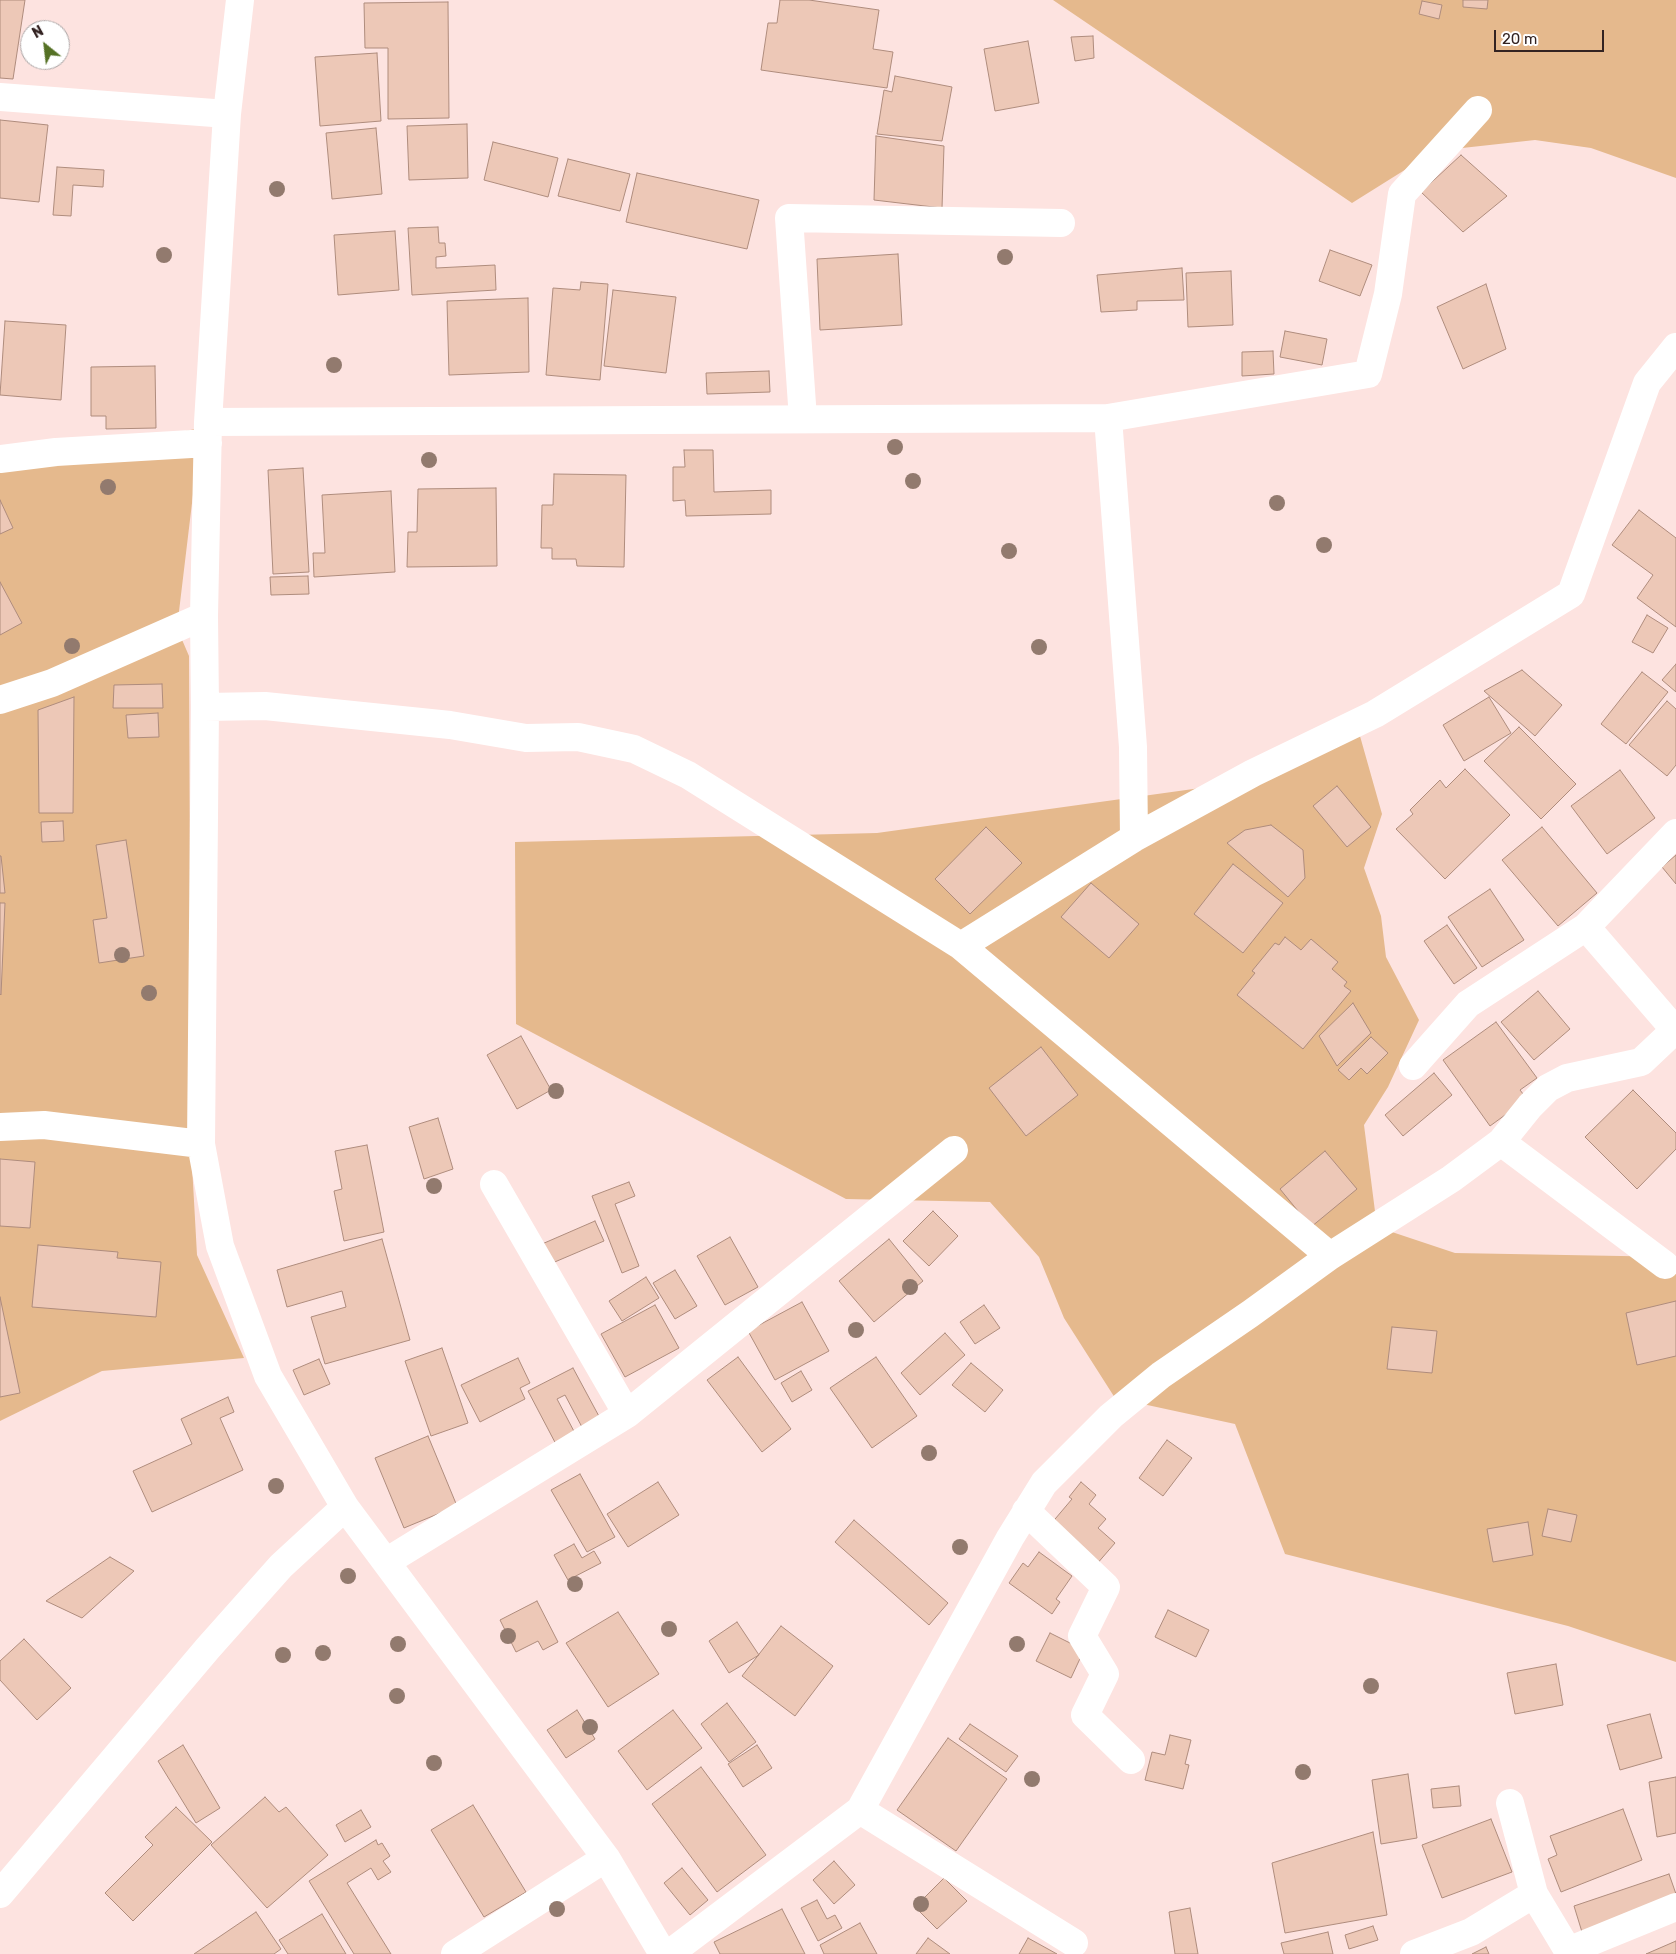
<!DOCTYPE html>
<style>
body{margin:0}
#map{position:relative;width:1676px;height:1954px;overflow:hidden;background:#fde3e0;font-family:Rubik,sans-serif}
canvas{display:block}
.north{position:absolute;left:20px;top:20px;width:50px;height:50px;box-sizing:border-box;background:#fff;border:1px solid #ada7a7;border-radius:50%;rotate:331deg;font-size:14px;font-weight:700;line-height:20px;text-align:center;color:#332322}
.north::after{content:'';display:block;margin:auto;width:18px;height:22px;background:#557125;clip-path:polygon(50% 0,100% 100%,50% 72%,0 100%)}
.scale{position:absolute;left:1494px;top:30px;width:110px;height:22px;box-sizing:border-box;border:2px solid #332322;border-top:0;padding-left:6px;font-size:15px;line-height:18px;white-space:nowrap;color:#332322;-webkit-text-stroke:4px #fff;paint-order:stroke}
</style>
<div id="map">
<canvas width="1676" height="1954"></canvas>
<div class="north">N</div>
<div class="scale">20 m</div>
</div>
<script>
const c = document.querySelector('canvas').getContext('2d');
c.lineJoin = 'round';
function paint(path, color) {
  c.fillStyle = color;
  c.fill(path, 'evenodd');
}
function toPath(rows) {
  const path = new Path2D();
  for (const r of rows) {
    path.moveTo(r[0], r[1]);
    for (let i = 2; i < r.length; i += 2) path.lineTo(r[i], r[i + 1]);
  }
  return path;
}
function strokePath(path, color, width, dash) {
  c.strokeStyle = color;
  c.lineWidth = width;
  c.lineCap = dash ? 'butt' : 'round';
  c.setLineDash(dash || []);
  c.stroke(path);
}
paint(toPath([
 [1053,0,1676,0,1676,178,1591,148,1535,140,1435,151,1352,203],
 [201,428,177,628,189,656,191,1147,197,1255,244,1358,102,1371,0,1421,0,466],
 [1358,729,1382,814,1364,868,1381,916,1386,957,1419,1020,1388,1087,1364,1125,1377,1227,1455,1253,1676,1257,1676,1662,1568,1626,1285,1554,1235,1424,1115,1398,1064,1318,1039,1257,990,1202,846,1199,516,1024,515,842,877,833,1222,785]
]), '#e5b98d');
const building = toPath([
 [0,0,25,0,13,79,0,78,0,0],
 [780,0,809,0,879,10,873,49,893,52,887,88,761,70,768,23,777,23,780,0],
 [1463,0,1488,0,1487,9,1463,7,1463,0],
 [1422,1,1442,5,1439,19,1419,14,1422,1],
 [448,2,449,118,388,119,388,48,365,48,364,3,448,2],
 [1093,36,1094,58,1075,61,1071,37,1093,36],
 [1028,41,1039,103,995,111,984,49,1028,41],
 [377,53,381,121,320,126,315,57,377,53],
 [895,76,952,87,942,141,877,134,884,90,892,92,895,76],
 [0,120,48,125,39,202,0,198,0,120],
 [467,124,468,178,409,180,407,126,467,124],
 [376,128,382,194,332,199,326,133,376,128],
 [876,136,944,146,942,208,874,200,876,136],
 [493,142,558,158,548,197,484,180,493,142],
 [1461,155,1507,196,1463,232,1421,192,1461,155],
 [568,159,630,174,620,211,558,196,568,159],
 [57,167,104,170,103,187,73,185,71,216,53,215,57,167],
 [637,173,759,200,747,249,626,222,637,173],
 [438,227,439,243,445,243,446,256,436,257,436,268,495,265,496,290,412,295,408,228,438,227],
 [395,231,399,290,338,295,334,235,395,231],
 [1330,250,1372,265,1360,296,1319,281,1330,250],
 [898,254,902,325,820,330,817,259,898,254],
 [1182,268,1184,300,1137,301,1137,310,1101,312,1097,275,1182,268],
 [1231,271,1233,325,1188,327,1186,273,1231,271],
 [581,282,608,284,600,380,546,375,553,288,580,290,581,282],
 [1486,284,1506,349,1463,369,1437,307,1486,284],
 [613,290,676,297,666,373,604,366,613,290],
 [528,298,529,372,449,375,447,301,528,298],
 [5,321,66,325,61,400,0,395,5,321],
 [1285,331,1327,339,1322,365,1280,357,1285,331],
 [1273,351,1274,374,1242,376,1242,352,1273,351],
 [155,366,156,428,106,429,106,416,91,416,91,367,155,366],
 [769,371,770,392,707,394,706,373,769,371],
 [684,450,713,450,714,492,771,490,771,514,686,516,685,500,673,501,673,467,685,467,684,450],
 [303,468,309,572,273,574,268,470,303,468],
 [554,474,626,475,624,567,577,566,576,559,552,559,552,548,541,548,542,505,553,505,554,474],
 [496,488,497,566,407,567,408,532,417,532,418,489,496,488],
 [391,491,395,572,314,577,313,553,325,553,322,495,391,491],
 [0,500,13,528,0,534,0,500],
 [1639,510,1676,538,1676,627,1637,598,1653,575,1612,545,1639,510],
 [308,576,309,594,271,595,270,577,308,576],
 [0,582,22,623,0,635,0,582],
 [1647,615,1668,628,1653,653,1632,642,1647,615],
 [1676,664,1676,692,1662,680,1676,664],
 [1522,670,1562,705,1535,736,1484,691,1522,670],
 [1642,672,1668,692,1626,744,1601,724,1642,672],
 [162,684,163,708,113,708,114,685,162,684],
 [74,697,73,813,39,813,38,710,74,697],
 [1489,697,1511,733,1464,761,1443,725,1489,697],
 [1667,701,1676,709,1676,765,1667,776,1629,745,1667,701],
 [158,713,159,737,128,738,126,715,158,713],
 [1519,727,1576,784,1541,819,1484,761,1519,727],
 [1465,769,1510,815,1445,879,1396,829,1413,814,1410,810,1440,780,1446,788,1465,769],
 [1620,770,1655,818,1607,854,1571,806,1620,770],
 [1337,786,1371,827,1347,847,1313,806,1337,786],
 [63,821,64,841,42,842,41,822,63,821],
 [1271,825,1303,850,1305,878,1288,897,1227,843,1245,830,1271,825],
 [986,827,1022,863,970,914,935,879,986,827],
 [1542,827,1597,893,1558,926,1502,860,1542,827],
 [126,840,144,956,99,963,93,920,107,918,96,845,126,840],
 [1676,855,1676,884,1662,867,1676,855],
 [0,856,1,856,5,893,0,893,0,856],
 [1233,864,1283,903,1243,953,1194,914,1233,864],
 [1091,883,1139,924,1109,958,1061,917,1091,883],
 [1490,889,1524,940,1482,967,1448,917,1490,889],
 [0,903,5,903,1,995,0,994,0,903],
 [1447,925,1477,968,1454,984,1424,941,1447,925],
 [1285,937,1301,950,1311,939,1338,962,1332,969,1347,982,1344,986,1351,991,1303,1049,1237,995,1255,973,1252,971,1275,943,1279,945,1285,937],
 [1538,991,1570,1029,1534,1060,1501,1022,1538,991],
 [1353,1003,1371,1033,1337,1066,1319,1036,1353,1003],
 [1496,1022,1537,1078,1520,1090,1527,1099,1490,1126,1443,1060,1496,1022],
 [521,1036,551,1090,517,1109,487,1055,521,1036],
 [1371,1037,1388,1053,1367,1074,1361,1068,1349,1080,1338,1070,1371,1037],
 [1041,1047,1078,1095,1026,1136,989,1088,1041,1047],
 [1434,1073,1452,1095,1403,1136,1385,1115,1434,1073],
 [1633,1090,1676,1133,1676,1149,1637,1189,1585,1137,1633,1090],
 [438,1118,453,1169,424,1179,409,1127,438,1118],
 [367,1145,384,1232,344,1241,334,1191,342,1189,335,1151,367,1145],
 [1325,1151,1357,1189,1311,1227,1280,1189,1325,1151],
 [0,1159,35,1162,30,1228,0,1226,0,1159],
 [629,1182,635,1196,615,1204,639,1266,622,1273,592,1196,629,1182],
 [933,1211,958,1236,929,1266,903,1241,933,1211],
 [595,1221,604,1241,550,1264,542,1244,595,1221],
 [730,1237,758,1287,725,1305,697,1256,730,1237],
 [382,1239,410,1340,325,1364,311,1317,346,1307,342,1291,287,1307,277,1270,382,1239],
 [889,1239,923,1281,874,1322,839,1281,889,1239],
 [38,1245,118,1252,117,1258,161,1262,156,1317,32,1307,38,1245],
 [675,1270,697,1306,675,1319,653,1283,675,1270],
 [646,1277,659,1298,622,1321,609,1301,646,1277],
 [0,1297,20,1393,0,1397,0,1297],
 [1676,1301,1676,1356,1637,1365,1626,1313,1676,1301],
 [802,1302,829,1351,775,1380,748,1331,802,1302],
 [655,1305,679,1348,625,1377,601,1334,655,1305],
 [984,1305,1000,1328,975,1344,960,1322,984,1305],
 [1392,1327,1437,1331,1432,1373,1387,1369,1392,1327],
 [945,1333,965,1355,920,1395,901,1373,945,1333],
 [442,1348,468,1423,431,1436,405,1361,442,1348],
 [738,1357,791,1429,762,1452,707,1380,738,1357],
 [876,1357,917,1416,872,1448,830,1388,876,1357],
 [518,1358,530,1383,520,1388,525,1399,480,1422,461,1385,518,1358],
 [319,1359,330,1384,304,1395,293,1370,319,1359],
 [971,1363,1003,1390,985,1412,952,1385,971,1363],
 [573,1368,601,1420,583,1429,565,1395,557,1399,577,1437,558,1448,528,1391,573,1368],
 [801,1371,812,1390,792,1402,781,1383,801,1371],
 [228,1397,234,1412,220,1418,243,1470,152,1512,133,1471,192,1444,181,1419,228,1397],
 [428,1436,457,1506,404,1528,375,1458,428,1436],
 [1167,1440,1192,1458,1163,1496,1139,1478,1167,1440],
 [580,1474,615,1537,587,1552,551,1490,580,1474],
 [658,1482,679,1515,628,1547,607,1514,658,1482],
 [1081,1482,1096,1495,1089,1504,1106,1519,1098,1528,1115,1543,1096,1565,1050,1525,1072,1499,1069,1497,1081,1482],
 [1548,1509,1577,1515,1571,1542,1542,1536,1548,1509],
 [854,1520,948,1603,929,1625,835,1542,854,1520],
 [1528,1522,1533,1555,1493,1562,1487,1529,1528,1522],
 [574,1544,582,1558,594,1551,601,1563,568,1580,554,1555,574,1544],
 [1039,1552,1072,1576,1056,1599,1060,1602,1052,1614,1009,1583,1023,1563,1028,1567,1039,1552],
 [110,1557,134,1571,82,1618,46,1601,110,1557],
 [537,1601,558,1642,543,1650,538,1641,516,1652,500,1620,537,1601],
 [1168,1610,1209,1630,1196,1657,1155,1637,1168,1610],
 [618,1612,659,1674,608,1707,566,1643,618,1612],
 [737,1622,759,1655,729,1673,709,1641,737,1622],
 [781,1626,833,1666,795,1716,742,1676,781,1626],
 [1050,1633,1084,1650,1071,1678,1036,1661,1050,1633],
 [24,1639,71,1688,37,1720,0,1680,0,1661,24,1639],
 [1556,1664,1563,1705,1515,1714,1507,1673,1556,1664],
 [727,1703,756,1742,729,1762,701,1724,727,1703],
 [577,1710,595,1739,566,1758,547,1730,577,1710],
 [673,1710,702,1748,647,1790,618,1751,673,1710],
 [1650,1714,1662,1758,1620,1770,1607,1725,1650,1714],
 [970,1724,1018,1756,1006,1772,959,1739,970,1724],
 [1170,1735,1191,1740,1185,1764,1189,1765,1183,1789,1145,1780,1152,1752,1165,1755,1170,1735],
 [948,1738,1007,1779,956,1851,897,1810,948,1738],
 [183,1745,220,1808,196,1823,158,1761,183,1745],
 [757,1745,772,1768,743,1787,728,1764,757,1745],
 [701,1767,766,1855,717,1892,652,1804,701,1767],
 [1408,1774,1417,1838,1381,1844,1372,1780,1408,1774],
 [1676,1777,1676,1833,1657,1837,1649,1782,1676,1777],
 [1459,1786,1461,1806,1433,1808,1431,1789,1459,1786],
 [265,1797,279,1812,286,1807,328,1855,267,1908,211,1845,265,1797],
 [473,1805,526,1892,484,1917,431,1830,473,1805],
 [176,1807,212,1842,133,1921,105,1893,153,1845,145,1837,176,1807],
 [1623,1809,1642,1860,1561,1892,1548,1859,1557,1855,1550,1836,1623,1809],
 [361,1810,371,1827,345,1842,336,1825,361,1810],
 [1491,1819,1512,1872,1442,1898,1422,1845,1491,1819],
 [1373,1832,1387,1915,1285,1933,1272,1863,1373,1832],
 [376,1840,378,1845,382,1843,390,1856,383,1861,391,1872,378,1880,371,1868,347,1883,391,1954,354,1954,309,1881,376,1840],
 [834,1861,855,1885,834,1904,813,1880,834,1861],
 [682,1868,708,1900,690,1915,664,1883,682,1868],
 [1669,1874,1676,1894,1582,1932,1574,1906,1669,1874],
 [944,1878,967,1901,937,1929,915,1907,944,1878],
 [817,1900,827,1919,835,1915,842,1928,818,1941,801,1908,817,1900],
 [1190,1908,1198,1954,1175,1954,1169,1912,1190,1908],
 [782,1909,805,1954,720,1954,714,1942,782,1909],
 [256,1912,281,1949,274,1954,194,1954,256,1912],
 [322,1914,346,1954,288,1954,279,1940,322,1914],
 [860,1923,877,1954,824,1954,820,1945,860,1923],
 [1373,1926,1378,1940,1349,1949,1345,1935,1373,1926],
 [1328,1932,1333,1954,1284,1954,1281,1943,1328,1932],
 [928,1938,950,1954,916,1954,928,1938],
 [1028,1938,1057,1954,1019,1954,1028,1938],
 [1676,1941,1676,1954,1646,1954,1676,1941],
 [1486,1947,1489,1954,1472,1954,1486,1947]
]);
paint(building, '#edc8b7');
strokePath(building, '#af8c7d', 1);
strokePath(toPath([
 [240,0,227,114,208,422,204,616,205,707,201,1144,220,1246,268,1376,345,1507,606,1858,663,1954],
 [0,97,227,114],
 [1108,418,1133,747,1134,838],
 [803,419,789,218,1061,223],
 [208,422,1108,418,1368,374,1388,294,1402,194,1478,110],
 [0,459,56,452,208,443],
 [0,700,52,683,204,616],
 [205,707,265,706,450,725,526,738,578,737,634,749,688,775,961,946,1134,838,1253,773,1375,714,1571,594,1647,383,1676,347],
 [961,946,1330,1256],
 [1675,1030,1586,927,1676,833],
 [1413,1066,1468,1004,1586,927],
 [0,1127,44,1125,201,1144],
 [1501,1142,1665,1265],
 [494,1184,627,1414],
 [1026,1511,1106,1587,1082,1636,1105,1674,1085,1715,1131,1760],
 [386,1562,627,1414,954,1150],
 [1510,1803,1534,1894,1570,1954],
 [860,1810,1074,1943],
 [0,1894,208,1648,281,1566,345,1507],
 [1568,1951,1676,1907],
 [455,1954,606,1858],
 [669,1954,860,1810,1010,1538,1044,1483,1111,1416,1161,1375,1250,1314,1330,1256,1451,1179,1501,1142,1530,1106,1548,1088,1567,1078,1641,1062,1676,1029],
 [1414,1954,1471,1932,1534,1894]
]), '#fff', 28);
c.fillStyle = '#927a6e';
for (const [x, y] of [
 [277,189],
 [164,255],
 [1005,257],
 [334,365],
 [895,447],
 [429,460],
 [913,481],
 [108,487],
 [1277,503],
 [1324,545],
 [1009,551],
 [72,646],
 [1039,647],
 [122,955],
 [149,993],
 [556,1091],
 [434,1186],
 [910,1287],
 [856,1330],
 [929,1453],
 [276,1486],
 [960,1547],
 [348,1576],
 [575,1584],
 [669,1629],
 [508,1636],
 [398,1644],
 [1017,1644],
 [323,1653],
 [283,1655],
 [1371,1686],
 [397,1696],
 [590,1727],
 [434,1763],
 [1303,1772],
 [1032,1779],
 [921,1904],
 [557,1909]
]) {
  c.beginPath();
  c.arc(x, y, 8, 0, 2 * Math.PI);
  c.fill();
}
</script>
